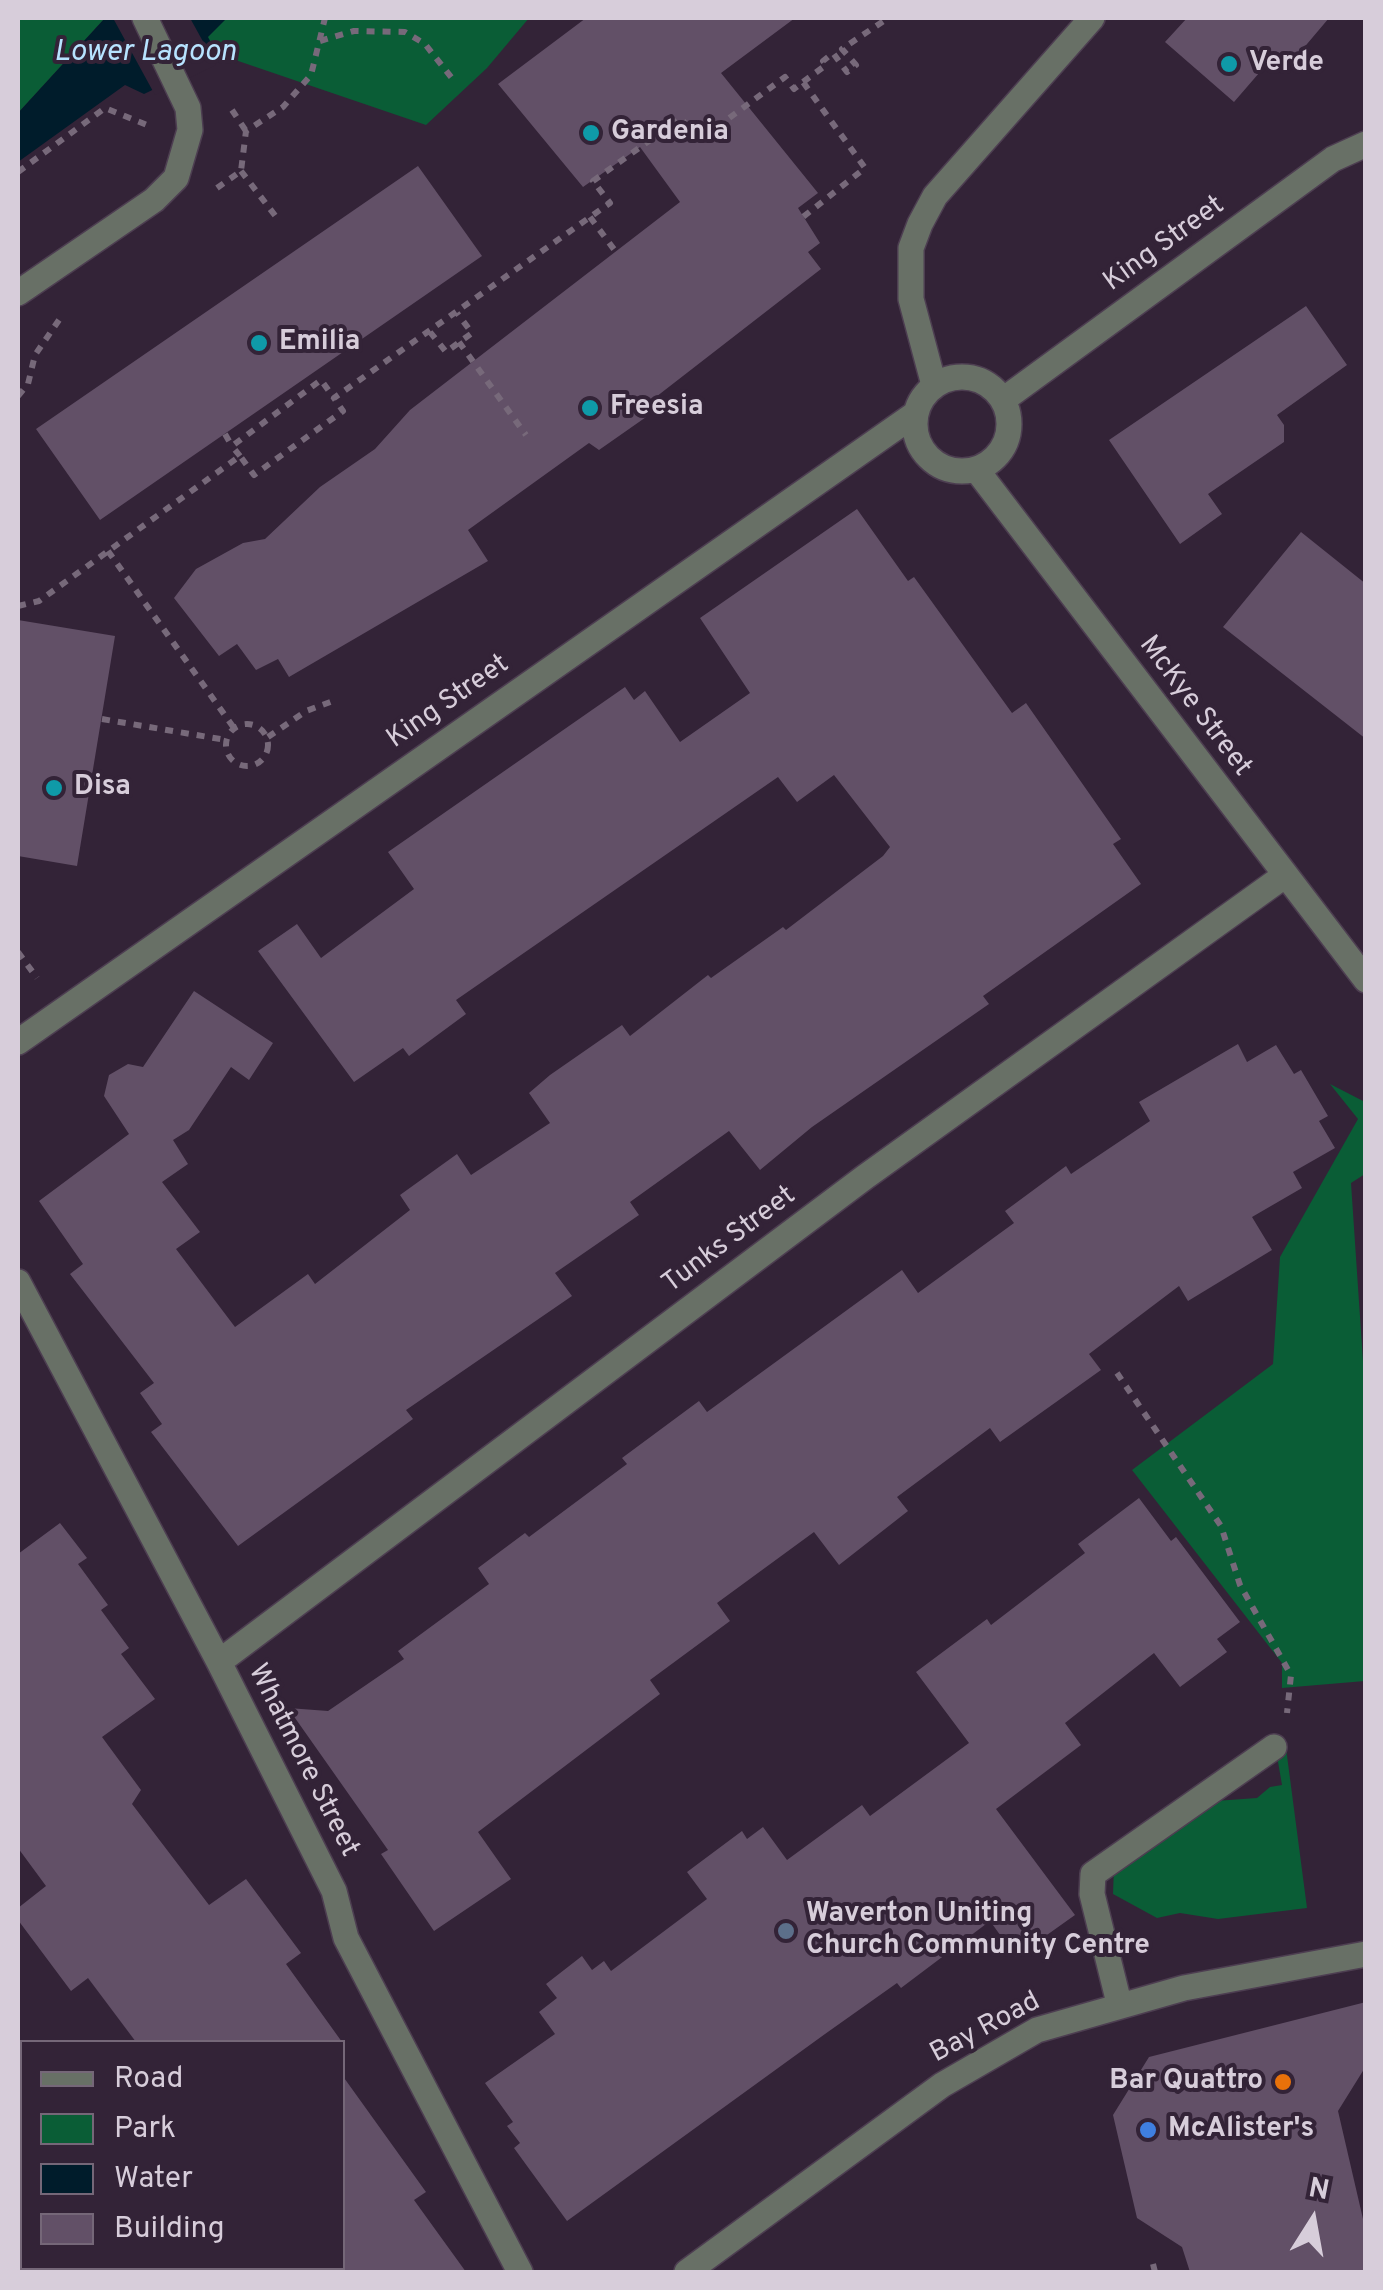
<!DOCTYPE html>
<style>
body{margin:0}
#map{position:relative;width:1383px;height:2290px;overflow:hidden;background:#332337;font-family:Overpass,sans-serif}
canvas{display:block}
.frame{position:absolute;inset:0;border:20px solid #d7cdda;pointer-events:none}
.legend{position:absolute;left:20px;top:2040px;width:325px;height:230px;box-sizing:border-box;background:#332337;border:2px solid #756778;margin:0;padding:12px 18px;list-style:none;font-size:30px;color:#d7cdda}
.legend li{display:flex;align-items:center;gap:20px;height:50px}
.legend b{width:50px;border:2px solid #756778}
.north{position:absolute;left:1263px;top:2170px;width:100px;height:100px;-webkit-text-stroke:8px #332337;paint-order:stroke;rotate:11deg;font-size:28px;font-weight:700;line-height:40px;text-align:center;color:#d7cdda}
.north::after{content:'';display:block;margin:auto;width:35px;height:45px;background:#d7cdda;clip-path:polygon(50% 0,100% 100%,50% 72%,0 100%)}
</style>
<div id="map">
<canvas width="1383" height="2290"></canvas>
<div class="frame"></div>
<ul class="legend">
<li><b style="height:12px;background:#687066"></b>Road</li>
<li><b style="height:28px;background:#0a5d36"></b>Park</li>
<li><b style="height:28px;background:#001c2b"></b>Water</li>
<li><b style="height:28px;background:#625067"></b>Building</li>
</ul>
<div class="north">N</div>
</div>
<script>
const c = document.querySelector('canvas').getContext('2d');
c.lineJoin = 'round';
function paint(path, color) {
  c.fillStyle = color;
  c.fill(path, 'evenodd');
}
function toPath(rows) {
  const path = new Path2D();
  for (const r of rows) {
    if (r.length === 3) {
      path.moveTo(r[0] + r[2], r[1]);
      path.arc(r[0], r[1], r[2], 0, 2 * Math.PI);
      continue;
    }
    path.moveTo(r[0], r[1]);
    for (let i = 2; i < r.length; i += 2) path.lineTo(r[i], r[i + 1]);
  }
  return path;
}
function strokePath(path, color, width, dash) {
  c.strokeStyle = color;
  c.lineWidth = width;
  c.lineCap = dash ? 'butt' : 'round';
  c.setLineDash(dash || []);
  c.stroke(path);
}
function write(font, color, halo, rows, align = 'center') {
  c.font = font + ' Overpass,sans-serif';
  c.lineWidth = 8;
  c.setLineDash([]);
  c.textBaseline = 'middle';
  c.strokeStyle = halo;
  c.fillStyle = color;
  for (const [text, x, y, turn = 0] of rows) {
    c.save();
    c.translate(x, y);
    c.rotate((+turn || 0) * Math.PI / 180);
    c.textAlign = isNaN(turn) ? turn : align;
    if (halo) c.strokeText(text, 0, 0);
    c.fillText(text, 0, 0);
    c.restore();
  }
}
paint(toPath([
 [18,18,105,18,18,113],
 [112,18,529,18,487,68,426,125],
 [1330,1084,1365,1102,1365,1174,1351,1183,1366,1406,1365,1681,1282,1688,1282,1663,1132,1470,1273,1364,1280,1257,1358,1119],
 [1286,1748,1307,1908,1218,1919,1180,1913,1157,1918,1113,1894,1114,1867,1215,1801,1257,1798,1270,1787,1282,1785,1277,1756]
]), '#0a5d36');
paint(toPath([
 [105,18,227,18,208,37,219,58,144,94,125,85,18,162,18,113]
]), '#001c2b');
paint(toPath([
 [113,18,190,18,216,65,155,95]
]), '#332337');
paint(toPath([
 [586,18,795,18,721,73,818,193,798,208,820,243,808,252,821,269,643,407,649,415,599,450,589,443,468,530,488,561,289,677,278,659,256,670,237,644,219,656,174,598,196,569,243,543,265,539,320,487,375,449,410,410,680,202,640,147,583,187,498,84],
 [1187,18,1329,18,1285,70,1272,58,1234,102,1165,42],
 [418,166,482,256,100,520,36,429],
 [1306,306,1347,365,1277,415,1284,425,1284,442,1208,494,1222,514,1180,544,1109,440],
 [857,509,908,581,914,577,1012,713,1026,703,1121,839,1113,844,1141,884,983,996,989,1004,812,1127,760,1170,729,1131,630,1202,639,1215,555,1273,572,1296,406,1410,413,1419,238,1546,151,1432,162,1424,140,1393,154,1383,70,1274,83,1264,39,1201,129,1134,104,1096,109,1075,128,1064,143,1067,194,991,273,1043,249,1080,231,1067,189,1130,173,1140,188,1164,162,1182,200,1232,176,1249,235,1327,308,1274,315,1284,410,1210,400,1195,457,1154,471,1175,550,1123,529,1093,550,1075,622,1025,630,1036,708,975,711,978,783,927,786,930,883,856,890,847,834,775,797,802,778,777,456,1000,466,1014,409,1056,403,1048,354,1082,258,951,297,924,321,958,414,889,388,852,625,687,634,700,645,691,680,742,750,693,700,618],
 [1301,532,1366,584,1366,739,1223,627],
 [18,620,115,636,77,866,18,856],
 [1238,1044,1247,1062,1276,1045,1294,1074,1301,1070,1328,1116,1319,1121,1335,1148,1293,1172,1302,1188,1252,1217,1272,1250,1188,1301,1179,1286,1089,1354,1101,1370,1000,1442,990,1428,897,1497,908,1511,839,1565,814,1532,717,1603,730,1621,650,1680,660,1694,478,1832,511,1879,434,1931,381,1854,388,1850,288,1708,328,1711,404,1659,398,1651,489,1584,478,1568,525,1533,529,1537,627,1464,622,1458,699,1401,707,1412,902,1270,918,1293,1014,1223,1005,1211,1066,1166,1071,1174,1150,1121,1139,1102],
 [1139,1498,1171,1541,1176,1537,1240,1622,1217,1639,1227,1652,1180,1687,1154,1653,1065,1723,1081,1745,996,1809,1075,1915,1016,1957,990,1921,901,1988,897,1983,825,2034,567,2221,514,2148,520,2143,507,2126,513,2122,485,2083,555,2034,539,2012,557,1998,546,1984,582,1956,592,1970,604,1961,611,1971,707,1899,687,1872,742,1831,747,1839,763,1827,787,1860,862,1805,870,1816,969,1743,916,1672,987,1619,991,1625,1085,1553,1078,1544],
 [60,1523,87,1558,78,1564,108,1605,101,1610,129,1648,121,1654,155,1699,102,1737,141,1790,132,1804,209,1905,246,1879,301,1953,286,1964,342,2042,136,2042,88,1978,71,1991,18,1920,18,1908,46,1886,18,1848,18,1554],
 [1366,2002,1366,2066,1338,2111,1366,2232,1366,2272,1190,2272,1182,2247,1137,2218,1113,2115,1149,2057],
 [342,2075,426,2192,414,2200,466,2272,342,2272]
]), '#625067');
const minor = toPath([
 [18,293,154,200,176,178,190,130,188,108,145,18],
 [962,424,47],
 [934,385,911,299,911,248,920,224,935,196,1092,18],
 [1003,400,1333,159,1366,144],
 [976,469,1366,980],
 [18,1042,915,414],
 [18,1282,219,1662,334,1891,346,1938,520,2272],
 [219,1662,865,1177,1284,876],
 [1119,2003,1092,1894,1093,1874,1274,1747],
 [687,2272,942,2085,1037,2030,1184,1988,1366,1954]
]);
strokePath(minor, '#4d3e51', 28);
strokePath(toPath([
 [320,41,354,31,405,32,425,44,455,82],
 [803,82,826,65,823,61,833,53,847,72,856,65,842,49,888,18],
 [232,110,246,131],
 [241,171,277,218],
 [18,172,105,108,147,125],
 [217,188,241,171,246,131,283,107,311,75,325,18],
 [590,217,616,252],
 [430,332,446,352,472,333,457,313],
 [459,342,526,435],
 [18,396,28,384,35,355,59,320],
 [225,434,232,446],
 [240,456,232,446,321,380,334,398],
 [108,551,234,728],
 [18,606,39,601,240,456,254,475,343,411,334,398,610,203,593,181,681,118,698,141,785,77,794,89,803,82,865,168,803,217],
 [102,719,226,740],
 [247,745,21],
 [268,737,306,711,333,701],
 [18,952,37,978],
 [1117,1373,1221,1526,1240,1585,1291,1675,1287,1713],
 [1153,2264,1155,2272]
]), '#77697a', 6, [8, 8]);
strokePath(minor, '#687066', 25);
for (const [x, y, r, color] of [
 [1229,64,10,"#0f9aa8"],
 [591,133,10,"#0f9aa8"],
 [259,343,10,"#0f9aa8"],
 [590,408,10,"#0f9aa8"],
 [54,788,10,"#0f9aa8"],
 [786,1931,10,"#5c6f8a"],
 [1283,2082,10,"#e8710a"],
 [1148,2130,10,"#3f7fe0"]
]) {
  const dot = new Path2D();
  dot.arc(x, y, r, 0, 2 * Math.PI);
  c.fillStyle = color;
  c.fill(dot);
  strokePath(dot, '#332337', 4);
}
write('bold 28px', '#d7cdda', '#332337', [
 ["Verde",1249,64],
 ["Gardenia",611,133],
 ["Emilia",279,343],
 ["Freesia",610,408],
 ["Disa",74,788],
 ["Waverton Uniting",806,1915],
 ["Church Community Centre",806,1947],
 ["Bar Quattro",1263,2082,"right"],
 ["McAlister's",1168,2130]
], 'left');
write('28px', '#d7cdda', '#332337', [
 ["King Street",1165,245,-36],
 ["King Street",449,703,-35],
 ["McKye Street",1194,707,53],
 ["Tunks Street",730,1241,-37],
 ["Whatmore Street",302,1761,63],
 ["Bay Road",986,2029,-28]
]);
write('italic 30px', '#b7e3ff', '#332337', [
 ["Lower Lagoon",145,54]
]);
</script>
